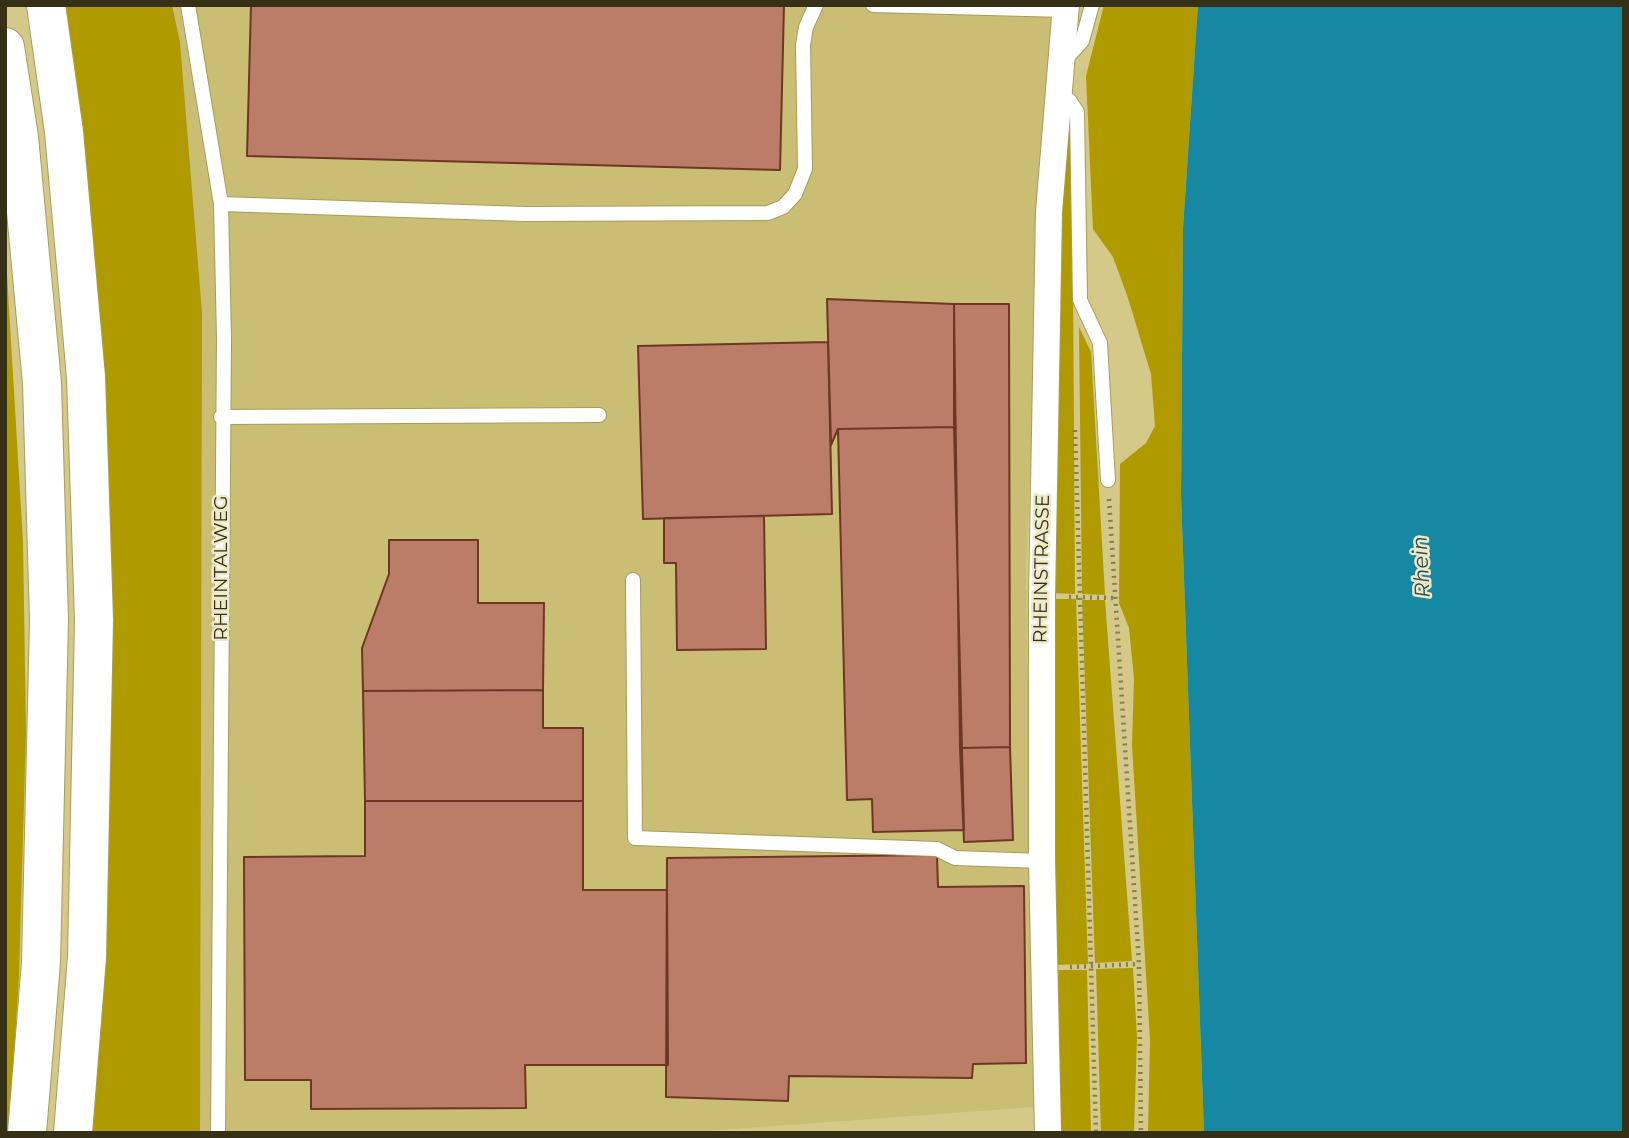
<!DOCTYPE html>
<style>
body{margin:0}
#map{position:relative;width:1629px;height:1138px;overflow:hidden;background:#d4c988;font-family:Montserrat,sans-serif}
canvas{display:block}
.frame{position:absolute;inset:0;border:7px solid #353016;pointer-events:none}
</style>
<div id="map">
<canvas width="1629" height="1138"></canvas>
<div class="frame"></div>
</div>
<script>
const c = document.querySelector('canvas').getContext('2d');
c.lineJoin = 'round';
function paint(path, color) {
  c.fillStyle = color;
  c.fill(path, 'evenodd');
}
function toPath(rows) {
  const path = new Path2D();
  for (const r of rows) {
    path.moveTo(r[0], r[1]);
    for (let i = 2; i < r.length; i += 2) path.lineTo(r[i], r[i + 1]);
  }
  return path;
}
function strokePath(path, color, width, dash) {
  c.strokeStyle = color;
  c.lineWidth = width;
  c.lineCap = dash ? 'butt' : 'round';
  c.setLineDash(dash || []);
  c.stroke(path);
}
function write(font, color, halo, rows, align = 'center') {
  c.font = font + ' Montserrat,sans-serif';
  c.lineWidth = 5;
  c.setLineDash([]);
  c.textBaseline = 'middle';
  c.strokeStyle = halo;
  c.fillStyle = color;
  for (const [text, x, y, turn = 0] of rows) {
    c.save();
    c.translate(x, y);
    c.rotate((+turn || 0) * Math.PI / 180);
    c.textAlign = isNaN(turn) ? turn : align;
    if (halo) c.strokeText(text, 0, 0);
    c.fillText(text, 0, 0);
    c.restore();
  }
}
paint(toPath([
 [172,5,1054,5,1047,70,1026,570,1035,1107,678,1133,200,1133,202,312,180,42]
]), '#cabd74');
paint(toPath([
 [62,5,172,5,180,42,202,312,200,1133,88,1133],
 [1104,5,1198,5,1183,228,1181,496,1204,1133,1148,1133,1150,1040,1132,745,1134,678,1129,628,1119,603,1120,464,1146,443,1155,426,1151,374,1128,298,1113,257,1093,229,1086,76],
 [1064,126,1072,127,1075,594,1051,593],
 [5,241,23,542,26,734,19,976,9,1133,5,1133],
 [1079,327,1091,352,1105,595,1082,594],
 [1051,599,1076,599,1088,964,1056,965],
 [1082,600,1105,600,1132,961,1095,963],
 [1133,968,1137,1037,1134,1133,1101,1133,1096,969],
 [1056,970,1087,970,1091,1133,1060,1133]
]), '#af9a00');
paint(toPath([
 [1198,5,1624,5,1624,1133,1204,1133,1181,496,1183,228]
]), '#1788a2');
const building = toPath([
 [251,5,784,5,780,170,247,156,251,5],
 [827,299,954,304,954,427,838,429,831,445,827,299],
 [954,304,1009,304,1010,747,960,748,954,304],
 [828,342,832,514,643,519,638,346,828,342],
 [954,427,964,830,873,832,872,799,847,800,838,429,954,427],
 [764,516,766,649,677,650,676,563,664,563,664,518,764,516],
 [389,540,478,540,478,603,544,603,543,690,363,691,362,648,389,574,389,540],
 [543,690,543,728,583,728,583,801,365,801,363,691,543,690],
 [1010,747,1013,840,964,842,960,748,1010,747],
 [365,801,583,801,583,890,667,890,668,1065,525,1065,526,1108,311,1109,311,1080,245,1080,244,857,365,856,365,801],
 [937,855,938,887,1024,886,1026,1063,973,1064,972,1078,789,1076,788,1101,666,1097,667,858,937,855]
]);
paint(building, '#bc7d68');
strokePath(building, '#6e3624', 2);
const service = toPath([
 [188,5,221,204,224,338,218,1133],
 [873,5,1065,10],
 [1060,57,1070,54,1082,41,1092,5],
 [1057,97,1069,100,1077,112,1080,300,1100,343,1108,480],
 [221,204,525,214,768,213,783,207,795,194,805,169,803,45,806,27,816,5],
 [221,417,599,415],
 [633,580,635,838,937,849,955,858,1042,861]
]);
const minor = toPath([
 [1048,1133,1042,861,1042,596,1049,212,1066,5]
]);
const trunk = toPath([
 [46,5,64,132,86,377,94,620,87,957,73,1133],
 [5,47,19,137,42,383,49,620,41,962,27,1133]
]);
strokePath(service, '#a79c5d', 16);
strokePath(minor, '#a79c5d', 28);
strokePath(trunk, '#a79c5d', 40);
strokePath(toPath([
 [1075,430,1096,1133],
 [1109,499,1139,964,1141,1133],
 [1069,597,1113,598],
 [1070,967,1139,964]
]), '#867e50', 4.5, [2, 5]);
strokePath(service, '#fff', 14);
strokePath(minor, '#fff', 26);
strokePath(trunk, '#fff', 38);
write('19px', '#353016', '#eee9c9', [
 ["RHEINTALWEG",221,568,-90],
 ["RHEINSTRASSE",1042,569,-89]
]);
write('italic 21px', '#2d4b54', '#eee9c9', [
 ["Rhein",1422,567,-93]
]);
</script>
